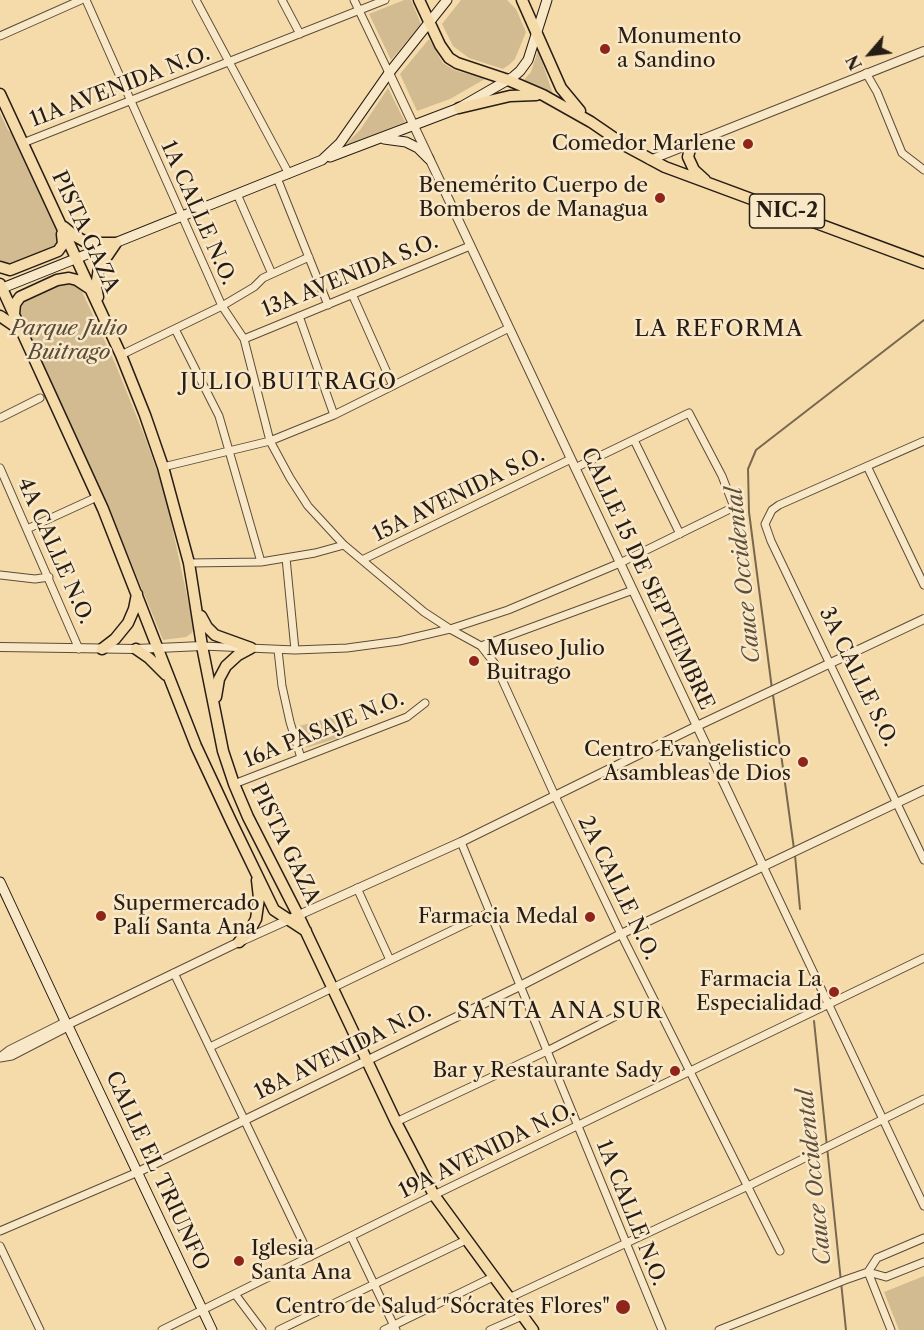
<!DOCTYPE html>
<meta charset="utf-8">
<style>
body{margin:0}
#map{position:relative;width:924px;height:1330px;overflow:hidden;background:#f6dbaa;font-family:"Libre Caslon Text",serif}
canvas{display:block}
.north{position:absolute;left:840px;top:24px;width:60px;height:60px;-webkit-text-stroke:4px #f9e8c8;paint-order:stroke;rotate:242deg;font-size:16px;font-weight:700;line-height:24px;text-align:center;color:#271d15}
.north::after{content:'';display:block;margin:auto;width:21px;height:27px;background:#271d15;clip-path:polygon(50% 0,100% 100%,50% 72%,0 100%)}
</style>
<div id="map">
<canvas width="924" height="1330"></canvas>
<div class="north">N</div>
</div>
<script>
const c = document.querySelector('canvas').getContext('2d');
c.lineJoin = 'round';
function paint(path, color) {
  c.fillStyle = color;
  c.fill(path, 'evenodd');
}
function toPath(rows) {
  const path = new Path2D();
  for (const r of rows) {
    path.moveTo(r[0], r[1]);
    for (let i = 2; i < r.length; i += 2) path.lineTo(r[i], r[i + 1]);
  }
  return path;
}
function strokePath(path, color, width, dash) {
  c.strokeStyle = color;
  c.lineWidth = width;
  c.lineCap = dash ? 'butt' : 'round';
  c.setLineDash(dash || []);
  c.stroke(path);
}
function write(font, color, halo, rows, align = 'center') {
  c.font = font + ' "Libre Caslon Text",serif';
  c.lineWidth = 5;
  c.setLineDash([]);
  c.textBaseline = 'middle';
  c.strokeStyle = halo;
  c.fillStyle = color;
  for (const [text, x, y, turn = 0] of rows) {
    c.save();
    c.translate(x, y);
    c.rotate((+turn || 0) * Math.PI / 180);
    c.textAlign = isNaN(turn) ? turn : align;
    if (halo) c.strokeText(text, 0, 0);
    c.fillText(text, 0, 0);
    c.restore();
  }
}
paint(toPath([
 [404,0,411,0,421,24,391,60,369,14],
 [461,0,507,0,516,9,526,32,515,59,510,64,503,69,469,58,453,46,442,24],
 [429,39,443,63,454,70,485,79,450,99,417,111,400,74],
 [538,50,553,94,522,82,531,72],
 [388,88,405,122,344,146,360,130],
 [0,113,8,130,16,138,59,234,60,240,56,245,12,264,0,261],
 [69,280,79,285,115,363,145,437,165,494,194,628,192,633,186,637,163,640,107,504,18,310,21,301],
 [336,716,342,737,306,748,299,726],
 [924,1276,924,1330,899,1330,884,1292]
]), '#d3bb91');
strokePath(toPath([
 [772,689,749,512,748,469,756,450,924,320],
 [773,695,794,849],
 [795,855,800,909],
 [814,1021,846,1330]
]), '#796850', 2);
const minor = toPath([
 [86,0,222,306,244,339,270,441,290,478,308,506,344,545,424,612,450,629,481,646,495,664,555,796,621,934,780,1251],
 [196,0,289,174],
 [282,0,300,34],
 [354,0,389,73],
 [0,36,81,0],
 [866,73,877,92,902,153,924,170],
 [23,143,385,0],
 [277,178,328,305],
 [237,194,272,274],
 [352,294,393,386],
 [299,316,334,415],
 [175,329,219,416,261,562],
 [244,339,470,246],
 [121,355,222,306,254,287,263,278,309,257],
 [0,418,40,398],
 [634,440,680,534],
 [924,441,779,505,772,510,765,524,771,541,924,860],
 [867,466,924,585],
 [163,467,270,441,334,415,509,328],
 [0,468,79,649],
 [27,529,97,497],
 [286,558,295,650],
 [362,560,571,459],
 [189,563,261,562,315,553,344,545],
 [0,575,35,579,49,577],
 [202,646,295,650,347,648,399,641,450,629,508,610,620,563,734,507,722,476,689,413,575,468],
 [481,646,633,590],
 [278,650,282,686,290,722,301,758],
 [234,784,407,717,425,703],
 [461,842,662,1330],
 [763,866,924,1206],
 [357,888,390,960],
 [174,973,310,1257],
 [210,1047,490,912],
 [0,1057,9,1050,63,1023],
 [0,1058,12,1056,66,1028],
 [396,1122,547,1051,614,1017],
 [0,1231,138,1172],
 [351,1236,396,1330],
 [0,1246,40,1330],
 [868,1272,877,1258,924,1238],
 [868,1272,891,1330],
 [235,1294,262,1330],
 [509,1298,748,1186,924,1099],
 [162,1330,434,1195,924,958],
 [279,1330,466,1240],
 [384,1330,493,1277],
 [490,1330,522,1316],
 [719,1330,845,1280,868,1272,886,1277,924,1262]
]);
const tertiary = toPath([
 [389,73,763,866],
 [650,160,924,51],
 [0,647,136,649,202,646],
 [71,1023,239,942,461,842,697,726,924,619],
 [138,1172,520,986,621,934,924,790]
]);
const secondary = toPath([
 [384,139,406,142,418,148,429,159],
 [330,157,459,108,513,77,520,71,528,60,547,0],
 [0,289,322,160,340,143,389,73,447,0],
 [0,882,65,1021],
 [69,1028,212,1330]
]);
const primary = toPath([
 [0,94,121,355,145,415,163,467,189,563,202,646,223,751,234,784,248,817,298,915,396,1122,434,1195,533,1330],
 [64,227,75,236,84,241,94,243,116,243],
 [0,267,10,270,58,251,63,244,62,234],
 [0,284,103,509,196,746,231,821,274,910,306,931],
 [98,297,96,287,99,268,116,243],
 [14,314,15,304,20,297,57,280,69,278,77,280,89,288],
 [0,316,19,329],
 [201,616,207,627,215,635,251,648],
 [102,649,115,639,128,623,134,609,137,594],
 [136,649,149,658,166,675],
 [216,697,219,679,226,666,238,655,251,648],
 [239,942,250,930,256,919,259,898,257,880]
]);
const trunk = toPath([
 [419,0,440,45,449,58,457,63,508,80,543,95,591,122,626,146,665,167,924,263],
 [522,0,561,88,580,111],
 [459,108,510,96,536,95],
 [699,140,690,149,688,157,694,170,705,180]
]);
strokePath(minor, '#5b4c3a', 9);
strokePath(tertiary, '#5b4c3a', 10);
strokePath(secondary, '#271d15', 11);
strokePath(primary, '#271d15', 13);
strokePath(trunk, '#271d15', 13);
strokePath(minor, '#f9e8c8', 7);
strokePath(tertiary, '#f9e8c8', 8);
strokePath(secondary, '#f9e8c8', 9);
strokePath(primary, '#f6dbaa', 10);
strokePath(trunk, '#f6dbaa', 10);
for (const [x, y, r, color] of [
 [605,49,6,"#8f2418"],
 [748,144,6,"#8f2418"],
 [660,198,6,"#8f2418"],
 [474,661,6,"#8f2418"],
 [803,762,6,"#8f2418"],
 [101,916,6,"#8f2418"],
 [590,917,6,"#8f2418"],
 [834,992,6,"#8f2418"],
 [675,1071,6,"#8f2418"],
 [239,1261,6,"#8f2418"],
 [623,1307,8,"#8f2418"]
]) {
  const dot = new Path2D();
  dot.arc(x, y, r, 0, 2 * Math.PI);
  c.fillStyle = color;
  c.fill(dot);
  strokePath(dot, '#f9e8c8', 2);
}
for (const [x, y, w] of [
 [787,211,75]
]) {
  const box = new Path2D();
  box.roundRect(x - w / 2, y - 17, w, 34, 4.5);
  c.fillStyle = '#f9e8c8';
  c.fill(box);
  strokePath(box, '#271d15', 1.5);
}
write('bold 20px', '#271d15', null, [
 ["NIC-2",787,211]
]);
write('21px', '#271d15', '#f9e8c8', [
 ["Monumento",617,37,"left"],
 ["a Sandino",617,61,"left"],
 ["Comedor Marlene",736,144],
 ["Benemérito Cuerpo de",648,186],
 ["Bomberos de Managua",648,210],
 ["Museo Julio",486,649,"left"],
 ["Buitrago",486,673,"left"],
 ["Centro Evangelistico",791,750],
 ["Asambleas de Dios",791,774],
 ["Supermercado",113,904,"left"],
 ["Palí Santa Ana",113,928,"left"],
 ["Farmacia Medal",578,917],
 ["Farmacia La",822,980],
 ["Especialidad",822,1004],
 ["Bar y Restaurante Sady",663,1071],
 ["Iglesia",251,1249,"left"],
 ["Santa Ana",251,1273,"left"],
 ["Centro de Salud \"Sócrates Flores\"",610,1307]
], 'right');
write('21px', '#271d15', '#f9e8c8', [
 ["11A AVENIDA N.O.",120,87,-21],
 ["1A CALLE N.O.",198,213,66],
 ["PISTA GAZA",85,232,65],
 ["13A AVENIDA S.O.",350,276,-22],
 ["15A AVENIDA S.O.",459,495,-26],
 ["4A CALLE N.O.",55,551,66],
 ["CALLE 15 DE SEPTIEMBRE",647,579,65],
 ["3A CALLE S.O.",858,677,64],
 ["16A PASAJE N.O.",324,730,-22],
 ["PISTA GAZA",285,844,64],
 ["2A CALLE N.O.",618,888,64],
 ["18A AVENIDA N.O.",343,1052,-26],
 ["19A AVENIDA N.O.",487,1151,-26],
 ["CALLE EL TRIUNFO",157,1171,65],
 ["1A CALLE N.O.",631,1213,68]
]);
write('italic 21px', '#5b4c3a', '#f9e8c8', [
 ["Parque Julio",69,329],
 ["Buitrago",69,353]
]);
c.letterSpacing = '1.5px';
write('22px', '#271d15', '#f9e8c8', [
 ["LA REFORMA",719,330],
 ["JULIO BUITRAGO",289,383],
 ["SANTA ANA SUR",560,1012]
]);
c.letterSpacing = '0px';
write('italic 22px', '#5e4f3c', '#f9e8c8', [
 ["Cauce Occidental",744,575,-96],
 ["Cauce Occidental",815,1177,-96]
]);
</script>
